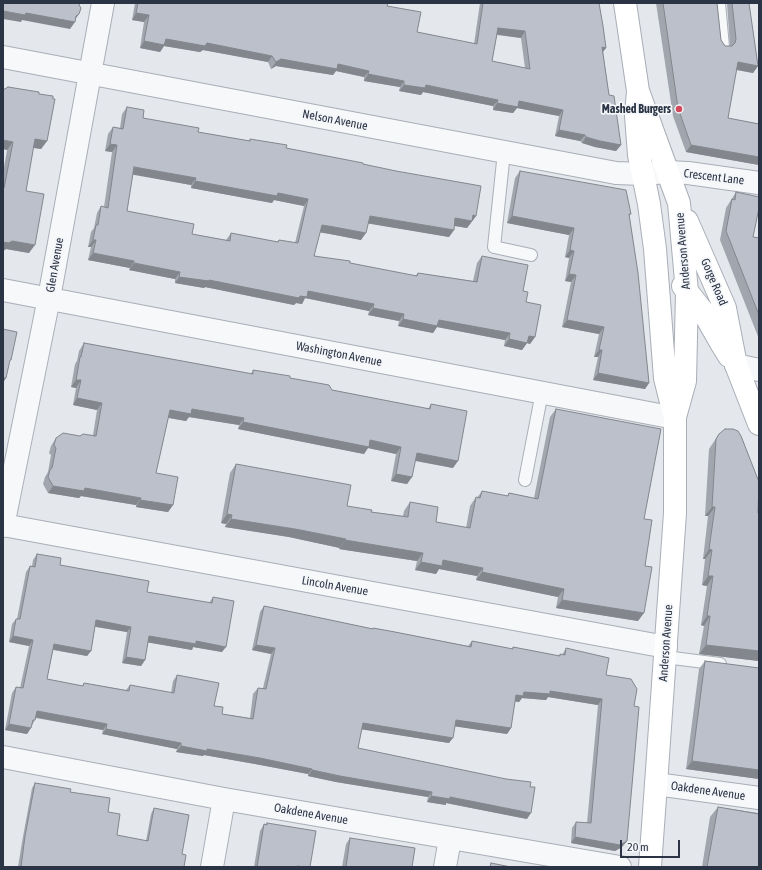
<!DOCTYPE html>
<style>
body{margin:0}
#map{position:relative;width:762px;height:870px;overflow:hidden;background:#e4e7ec;font-family:"Asap Condensed",sans-serif}
canvas{display:block}
.frame{position:absolute;inset:0;border:4px solid #2b3445;pointer-events:none}
.scale{position:absolute;left:620px;top:840px;width:60px;height:18px;box-sizing:border-box;border:2px solid #2b3445;border-top:0;padding-left:5px;font-size:12px;line-height:14px;white-space:nowrap;color:#2b3445;-webkit-text-stroke:3px #f4f6f9;paint-order:stroke}
</style>
<div id="map">
<canvas width="762" height="870"></canvas>
<div class="frame"></div>
<div class="scale">20 m</div>
</div>
<script>
const c = document.querySelector('canvas').getContext('2d');
c.lineJoin = 'round';
function toPath(rows) {
  const path = new Path2D();
  for (const r of rows) {
    path.moveTo(r[0], r[1]);
    for (let i = 2; i < r.length; i += 2) path.lineTo(r[i], r[i + 1]);
  }
  return path;
}
function strokePath(path, color, width, dash) {
  c.strokeStyle = color;
  c.lineWidth = width;
  c.lineCap = dash ? 'butt' : 'round';
  c.setLineDash(dash || []);
  c.stroke(path);
}
function paint(path, color) {
  c.fillStyle = color;
  c.fill(path, 'evenodd');
}
function write(font, color, halo, rows, align = 'center') {
  c.font = font + ' "Asap Condensed",sans-serif';
  c.lineWidth = 3.5;
  c.setLineDash([]);
  c.textBaseline = 'middle';
  c.strokeStyle = halo;
  c.fillStyle = color;
  for (const [text, x, y, turn = 0] of rows) {
    c.save();
    c.translate(x, y);
    c.rotate((+turn || 0) * Math.PI / 180);
    c.textAlign = isNaN(turn) ? turn : align;
    if (halo) c.strokeText(text, 0, 0);
    c.fillText(text, 0, 0);
    c.restore();
  }
}
const service = toPath([
 [719,3,723,47],
 [504,152,494,247,531,255],
 [525,480,542,392],
 [665,657,720,664]
]);
const minor = toPath([
 [3,57,616,173,642,174,668,172,688,173,759,183],
 [3,290,675,418],
 [736,365,759,370],
 [3,525,666,647],
 [3,526,49,298,103,3],
 [3,757,224,799,620,867],
 [656,784,759,798],
 [212,867,224,799],
 [445,867,450,839]
]);
const secondary = toPath([
 [625,3,638,91,679,203,687,292,685,381,675,417],
 [638,91,636,116,639,155,649,204,655,249,665,378,675,418,675,513,656,784,650,867],
 [687,221,725,308,736,365,759,424],
 [683,286,704,313,721,343,729,356]
]);
strokePath(service, '#a9aeb7', 14);
strokePath(minor, '#a9aeb7', 24);
strokePath(secondary, '#a9aeb7', 24);
strokePath(service, '#f7f8fa', 12);
strokePath(minor, '#f7f8fa', 22);
strokePath(secondary, '#fff', 22);
paint(toPath([
 [135,3,388,3,387,6,417,32,474,44,480,3,599,3,606,48,603,52,609,95,621,145,616,151,595,147,582,143,580,141,555,136,559,116,517,108,513,113,493,110,493,106,423,92,421,95,399,91,400,87,364,81,364,77,336,71,333,75,276,66,271,69,268,62,203,50,200,52,164,46,160,52,140,48,144,22,132,20],
 [497,35,521,38,525,68,492,61],
 [656,3,717,3,721,40,725,46,730,46,727,3,749,3,758,66,753,73,736,70,728,118,759,124,759,165,686,152,673,116],
 [3,90,39,94,47,141,41,149,33,148,26,191,29,253,6,249,3,251,3,173,7,150,3,149],
 [127,107,143,118,198,132,249,141,250,139,286,148,363,164,476,216,467,228,454,226,454,230,449,237,368,223,361,240,330,234,320,232,314,256,415,276,418,273,473,281,477,263,482,256,523,291,535,337,530,344,527,343,522,350,504,346,505,340,437,327,433,333,398,326,399,321,368,315,369,311,305,298,302,304,296,303,294,305,205,287,204,288,175,283,175,279,129,270,130,268,88,260,91,247,88,247,91,232,94,228,97,213,101,206,104,207,112,152,105,151,108,134,113,127,120,128,122,114],
 [133,174,191,185,191,188,272,203,274,200,304,206,295,243,279,240,277,242,231,233,226,240,192,234,127,211],
 [520,171,631,214,629,216,649,383,645,389,593,380,598,357,594,357,599,334,562,327,571,282,565,281,569,258,565,257,569,235,507,223,515,178],
 [736,192,753,237,759,238,759,339,720,240,726,208],
 [84,343,251,374,253,370,290,378,332,390,428,409,431,404,453,468,415,461,412,477,407,484,391,481,396,454,368,448,364,454,238,429,239,425,189,417,186,421,168,418,156,473,173,505,168,512,136,507,136,505,81,496,79,498,48,493,43,484,45,477,48,472,51,455,49,453,51,446,56,438,93,435,97,410,73,405,76,388,71,387,75,364,77,361,79,351],
 [556,409,644,519,645,566,638,621,556,608,558,597,476,580,477,576,439,569,436,574,415,570,417,561,339,549,340,548,289,537,225,527,226,524,221,523,230,473,236,464,347,506,371,512,403,516,404,511,410,502,436,522,466,528,470,506,476,497,477,498,482,491,507,496,509,493,534,498,550,417],
 [719,434,758,513,759,514,759,661,699,654,704,626,701,625,707,586,702,585,705,559,703,559,708,516,705,516,709,449],
 [37,554,60,565,147,592,209,603,213,597,222,652,193,647,192,650,148,642,145,660,141,666,122,663,127,632,95,627,91,651,87,656,53,650,47,679,82,686,84,683,126,690,130,685,171,693,173,681,177,675,214,706,222,714,250,718,253,694,258,688,263,688,271,654,252,650,260,612,264,606,373,629,373,628,468,646,472,641,512,649,513,647,559,656,560,654,562,655,566,648,606,675,634,706,627,841,622,847,615,851,571,843,572,828,576,822,587,823,598,705,548,697,546,700,522,698,519,702,515,701,511,728,507,734,455,726,449,743,362,729,358,748,527,819,446,803,446,805,427,802,428,797,336,782,308,776,308,774,255,764,204,755,203,756,176,752,177,749,102,734,103,730,36,718,27,734,5,730,12,693,16,687,20,688,29,646,9,642,12,624,16,619,17,619,26,572,30,566,32,566,33,560],
 [705,661,759,668,759,779,686,769,699,669],
 [35,783,70,792,108,812,117,835,146,841,151,814,154,808,182,854,184,867,18,867,22,842,32,788],
 [718,807,758,813,759,811,759,867,702,867,710,817],
 [267,823,310,867,254,867,260,831,264,824,265,825],
 [350,838,412,867,342,867,346,844]
]), '#a1a5ae');
paint(toPath([
 [3,11,76,16,79,14,74,21,75,22,70,29,22,20,21,22,3,19],
 [136,13,149,15,144,22,132,20],
 [498,28,525,31,521,38,494,34],
 [166,39,207,43,272,56,268,62,203,50,200,52,164,46,160,52,140,48,144,41],
 [602,47,606,48,601,54],
 [281,59,338,64,369,71,364,77,336,71,333,75,276,66,271,69,276,62],
 [738,62,758,66,753,73,733,69],
 [368,74,404,81,400,87,364,81],
 [404,85,426,85,498,100,493,106,423,92,421,95,399,91],
 [519,101,563,110,559,116,517,108,513,113,493,110,497,103],
 [559,130,585,135,580,141,555,136],
 [586,137,621,145,616,151,595,147,582,143],
 [35,139,47,141,41,149,29,147],
 [3,140,13,142,7,150,3,149],
 [110,144,117,145,112,152,105,151],
 [691,145,759,157,759,165,686,152],
 [134,167,196,178,191,185,129,174],
 [195,181,278,193,308,199,304,206,274,200,272,203,191,188],
 [473,215,476,216,467,228,450,225,455,218],
 [370,216,454,230,449,237,365,223],
 [512,216,574,228,569,235,507,223],
 [322,225,334,227,366,233,361,240,330,234,317,232],
 [93,240,96,240,91,247,88,247],
 [12,241,35,245,29,253,6,249,3,251,3,242],
 [570,250,574,251,569,258,565,257],
 [93,253,134,261,130,268,88,260],
 [134,263,180,272,175,279,129,270],
 [569,274,576,275,571,282,565,281],
 [179,277,209,280,300,296,308,291,374,304,369,311,305,298,302,304,296,303,294,305,205,287,204,288,175,283],
 [373,308,404,314,399,321,368,315],
 [403,319,439,320,510,333,505,340,437,327,433,333,398,326],
 [567,320,604,327,599,334,562,327],
 [529,336,535,337,530,344,527,343,522,350,504,346,509,339],
 [599,350,602,350,598,357,594,357],
 [598,373,649,383,645,389,593,380],
 [3,378,6,378,3,383],
 [76,380,81,380,76,388,71,387],
 [77,398,102,403,97,410,73,405],
 [192,409,244,418,239,425,189,417,186,421,165,417,170,410],
 [243,422,370,440,401,447,396,454,368,448,364,454,238,429],
 [417,453,458,461,453,468,412,460],
 [396,474,412,477,407,484,391,481],
 [53,486,85,488,141,498,136,505,81,496,79,498,48,493],
 [140,500,173,505,168,512,136,507],
 [712,507,715,507,708,516,705,516],
 [227,514,232,515,226,524,221,523],
 [231,519,295,529,346,539,340,548,289,537,225,527],
 [345,540,423,553,417,561,339,549],
 [709,549,712,550,705,559,703,559],
 [443,560,483,568,477,576,439,569,436,574,415,570,421,562],
 [482,572,564,589,558,597,476,580],
 [708,576,713,576,707,586,702,585],
 [562,600,644,613,638,621,556,608],
 [707,616,710,616,704,626,701,625],
 [96,620,131,627,127,632,92,626],
 [13,636,33,640,29,646,9,642],
 [149,636,196,641,226,647,222,652,193,647,192,650,145,642],
 [54,644,91,651,87,656,50,649],
 [256,645,275,648,271,654,252,650],
 [706,645,759,651,759,661,699,654],
 [126,657,145,660,141,666,122,663],
 [550,691,602,699,598,705,548,697,546,700,522,698,519,702,511,701,516,695,524,692],
 [37,711,107,724,103,730,33,717],
 [456,720,511,728,507,734,452,726],
 [363,723,453,738,449,743,359,729],
 [9,724,31,728,27,734,5,730],
 [106,729,181,743,177,749,102,734],
 [181,746,207,749,260,758,312,769,308,774,255,764,204,755,203,756,176,752],
 [692,761,759,770,759,779,686,769],
 [312,770,432,792,428,797,336,782,308,776],
 [431,796,450,797,531,813,527,819,446,803,446,805,427,802],
 [575,837,627,841,622,847,615,851,571,843]
]), '#83868d');
const building = toPath([
 [3,3,80,3,79,5,81,8,79,14,76,16,75,22,26,13,25,15,3,11,3,3],
 [138,3,388,3,387,6,421,12,417,32,477,44,483,3,599,3,603,26,606,48,602,47,609,95,614,96,621,145,600,141,586,137,585,135,559,130,563,110,519,101,518,107,497,103,498,100,426,85,425,88,404,85,404,81,368,74,369,71,338,64,337,69,281,59,276,62,272,56,207,43,205,46,166,39,164,45,144,41,149,15,136,13,138,3],
 [498,28,525,31,530,69,492,61,498,28],
 [663,3,717,3,721,40,725,46,732,46,735,43,736,39,732,3,749,3,758,66,738,62,728,118,759,124,759,157,691,145,678,108,663,3],
 [8,87,39,92,39,94,53,96,53,99,55,99,47,141,35,139,26,191,44,194,35,245,12,241,9,243,3,242,3,188,4,188,13,142,3,140,3,90,8,87],
 [127,107,144,110,143,118,199,128,198,132,250,141,250,139,287,145,286,148,363,163,363,164,396,171,481,186,476,216,473,215,472,221,455,218,454,230,370,216,366,233,334,227,322,225,314,256,350,261,350,263,417,276,418,273,477,282,482,256,528,265,523,291,528,292,526,302,541,305,535,337,529,336,527,343,509,339,510,333,439,320,437,326,403,319,404,314,373,308,374,304,308,291,307,297,300,296,299,298,209,280,209,281,179,277,180,272,134,263,134,261,93,253,96,240,93,240,96,225,98,225,101,206,108,208,117,145,110,144,113,127,123,129,127,107],
 [134,167,196,178,195,181,277,196,278,193,308,199,298,243,279,240,278,242,231,233,230,241,192,234,194,224,127,211,134,167],
 [520,171,626,190,631,214,629,214,638,273,649,383,598,373,602,350,599,350,604,327,567,320,576,275,569,274,574,251,570,250,574,228,512,216,520,171],
 [736,192,759,197,759,208,753,237,759,238,759,315,726,231,732,199,735,200,736,192],
 [3,329,17,332,11,360,10,360,6,378,3,378,3,329],
 [84,343,253,374,253,370,290,376,290,378,329,385,332,390,430,409,431,404,467,411,458,461,417,453,412,477,396,474,401,447,370,440,369,447,243,422,244,418,192,409,191,414,170,410,156,473,178,477,173,505,140,500,141,498,85,488,84,491,53,486,48,477,50,470,52,468,56,448,54,445,56,438,63,433,80,436,83,434,96,436,102,403,77,398,81,380,76,380,80,357,81,357,84,343],
 [556,409,661,429,644,519,652,520,645,566,652,567,644,613,562,600,564,589,482,572,483,568,443,560,442,566,421,562,423,553,345,540,346,539,295,529,231,519,232,515,227,514,236,464,351,485,347,506,372,510,371,512,408,517,410,502,438,507,436,522,470,528,476,497,480,498,482,491,508,496,509,493,538,499,556,409],
 [725,429,733,429,738,431,741,436,759,482,758,513,759,514,759,651,706,645,710,616,707,616,713,576,708,576,712,550,709,549,715,507,712,507,716,439,719,434,725,429],
 [37,554,61,558,60,565,149,581,147,592,212,603,213,597,234,601,226,647,196,641,196,644,149,636,145,660,126,657,131,627,96,620,91,651,54,644,47,679,83,686,84,683,129,691,130,685,174,693,177,675,219,683,214,706,223,707,222,714,253,719,258,688,266,689,275,648,256,645,264,606,373,629,373,628,395,632,471,647,472,641,513,649,513,647,560,656,560,654,565,655,566,648,609,658,606,675,631,679,637,689,634,706,639,707,627,841,620,845,575,837,576,822,591,823,602,699,550,691,550,694,524,692,523,696,516,695,511,728,456,720,453,738,363,723,358,748,506,779,531,782,530,787,535,787,531,813,450,797,450,799,431,796,432,792,340,776,312,770,312,769,260,758,207,749,207,751,181,746,181,743,106,729,107,724,37,711,35,720,33,720,31,728,9,724,16,687,23,688,33,640,13,636,16,619,20,619,30,566,35,567,37,554],
 [705,661,759,668,759,770,692,761,705,661],
 [35,783,71,789,70,792,110,798,108,812,120,814,117,835,148,841,154,808,189,815,182,854,186,855,184,867,21,867,25,836,35,783],
 [718,807,759,814,759,867,707,867,718,807],
 [267,823,316,831,310,867,305,867,297,866,297,867,257,867,264,824,267,825,267,823],
 [350,838,415,848,412,867,346,867,350,838],
 [491,863,511,867,490,867,491,863]
]);
paint(building, '#bbc0ca');
strokePath(building, '#83868d', 1);
for (const [x, y, r, color] of [
 [679,109,4,"#d1495b"]
]) {
  const dot = new Path2D();
  dot.arc(x, y, r, 0, 2 * Math.PI);
  c.fillStyle = color;
  c.fill(dot);
  strokePath(dot, '#f4f6f9', 1.5);
}
write('bold 12px', '#2b3445', '#f4f6f9', [
 ["Mashed Burgers",671,109]
], 'right');
write('12px', '#2b3445', '#f4f6f9', [
 ["Nelson Avenue",335,120,11],
 ["Crescent Lane",714,177,7],
 ["Anderson Avenue",683,251,-95],
 ["Glen Avenue",55,265,-80],
 ["Gorge Road",714,282,67],
 ["Washington Avenue",339,354,11],
 ["Lincoln Avenue",335,586,10],
 ["Anderson Avenue",666,643,-86],
 ["Oakdene Avenue",708,791,8],
 ["Oakdene Avenue",311,814,10]
]);
</script>
